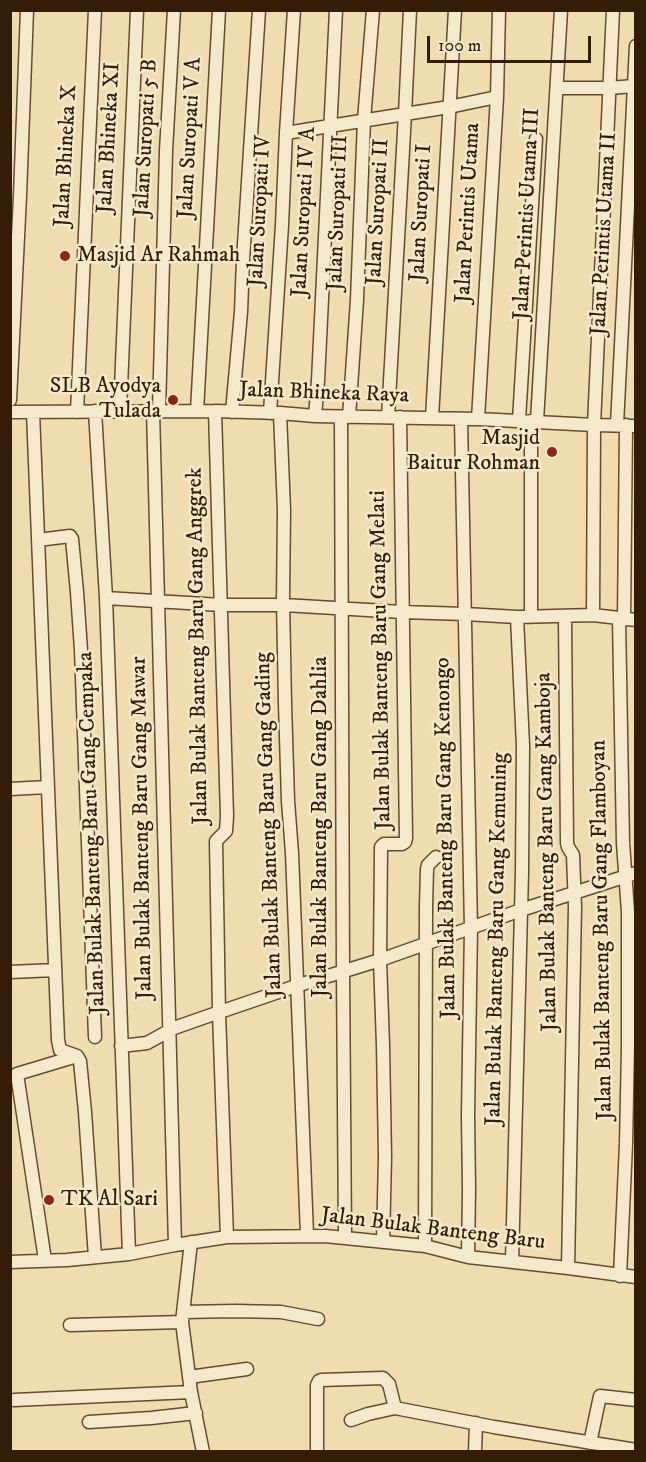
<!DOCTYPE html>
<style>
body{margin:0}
#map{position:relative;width:646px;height:1462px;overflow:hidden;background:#efddb0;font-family:"IM FELL DW Pica",serif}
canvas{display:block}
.frame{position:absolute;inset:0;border:12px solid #351c06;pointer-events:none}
.scale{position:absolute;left:427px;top:36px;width:164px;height:27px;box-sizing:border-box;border:3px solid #351c06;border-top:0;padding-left:8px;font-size:18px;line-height:21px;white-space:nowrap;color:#351c06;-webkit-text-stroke:4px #f5e9cc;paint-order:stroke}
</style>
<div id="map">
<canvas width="646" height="1462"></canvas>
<div class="frame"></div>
<div class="scale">100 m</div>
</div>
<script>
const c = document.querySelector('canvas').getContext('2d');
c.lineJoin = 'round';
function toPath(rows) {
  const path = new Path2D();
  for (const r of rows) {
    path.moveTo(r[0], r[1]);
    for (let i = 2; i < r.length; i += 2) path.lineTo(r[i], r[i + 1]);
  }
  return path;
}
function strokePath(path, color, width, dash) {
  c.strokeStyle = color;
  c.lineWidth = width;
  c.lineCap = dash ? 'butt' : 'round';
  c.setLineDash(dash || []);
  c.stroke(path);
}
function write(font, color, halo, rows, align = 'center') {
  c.font = font + ' "IM FELL DW Pica",serif';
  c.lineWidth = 5;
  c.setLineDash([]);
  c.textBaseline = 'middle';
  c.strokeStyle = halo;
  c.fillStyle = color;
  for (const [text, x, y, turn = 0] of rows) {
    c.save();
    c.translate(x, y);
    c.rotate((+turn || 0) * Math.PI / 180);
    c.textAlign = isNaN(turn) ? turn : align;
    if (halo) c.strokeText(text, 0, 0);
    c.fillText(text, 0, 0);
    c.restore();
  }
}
const minor = toPath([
 [557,88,610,88,633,86],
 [286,133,449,107,497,97],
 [10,400,20,196,27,10],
 [95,411,106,598,129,1254],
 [120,411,137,10],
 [153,411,175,1245],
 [159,411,166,151,174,10],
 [197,411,219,10],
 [215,411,227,816,226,831,216,841,219,1013,227,1237],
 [10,412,215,411,280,413,315,416,478,419,594,425,636,426],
 [33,412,58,1040,60,1050,77,1056,80,1061,85,1112,95,1257],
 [77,412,95,10],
 [232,412,241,312,243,260,259,10],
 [270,413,282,225,286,133,294,10],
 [280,413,284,510,283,601,285,704,288,801,292,853,307,1235],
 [315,416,318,381,336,10],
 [341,417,343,971,345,1237],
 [349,417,357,300,364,120,373,10],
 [388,417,405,114,410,10],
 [432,418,455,10],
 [461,419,471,928,468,1115,469,1190,468,1257],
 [478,419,497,97,499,10],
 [519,420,536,139],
 [537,421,561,10],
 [617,425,636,46],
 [38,540,70,536,72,539,77,592,81,650,95,1037],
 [106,598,221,605,284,605,402,612,465,614,517,617,593,615,636,620],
 [593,615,594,425,613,10],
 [531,617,531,421],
 [565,617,567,843,568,847,573,855,575,907,568,1268],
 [619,619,623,843,628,912,628,1046,626,1144,620,1276],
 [624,620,626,425],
 [10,789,48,787],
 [10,972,55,970],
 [121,1046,147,1043,174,1028,211,1015,296,986,380,960,521,910,636,873],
 [191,1242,182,1322,191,1392,203,1452],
 [383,1242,385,1157,383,1045,380,960,381,847,384,844,402,844,405,842,406,838,400,417],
 [425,1246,426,907,427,869,428,865,436,857],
 [45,1260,17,1074,77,1056],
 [10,1262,67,1260,129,1254,175,1245,227,1237,325,1236,425,1246,468,1257,568,1268,636,1277],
 [512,1262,522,872,523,746,517,617],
 [183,1312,235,1311,281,1312,318,1319],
 [70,1325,182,1322],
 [189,1377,247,1369],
 [14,1400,191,1392],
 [351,1420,368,1414,395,1408],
 [89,1422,151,1418,196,1413],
 [590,1443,600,1396,636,1400],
 [317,1452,317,1385,319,1381,321,1380,383,1378,389,1384,395,1408,494,1427,636,1450],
 [475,1452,476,1423]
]);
strokePath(minor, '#644c30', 15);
strokePath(minor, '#f5e9cc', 12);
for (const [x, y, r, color] of [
 [65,256,6,"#8f2418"],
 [173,400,6,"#8f2418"],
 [552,452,6,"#8f2418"],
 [49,1200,6,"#8f2418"]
]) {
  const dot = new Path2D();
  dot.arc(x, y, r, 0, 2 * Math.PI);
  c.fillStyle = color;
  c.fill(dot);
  strokePath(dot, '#f5e9cc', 2);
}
write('22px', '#351c06', '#f5e9cc', [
 ["Jalan Bhineka XI",110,138,-87],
 ["Jalan Suropati 5 B",147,138,-87],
 ["Jalan Suropati V A",191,138,-87],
 ["Jalan Bhineka X",67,156,-87],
 ["Jalan Suropati IV",261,211,-87],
 ["Jalan Suropati IV A",305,212,-87],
 ["Jalan Suropati II",379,212,-87],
 ["Jalan Suropati III",339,213,-88],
 ["Jalan Suropati I",422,213,-87],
 ["Jalan Perintis Utama",469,213,-87],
 ["Jalan Perintis Utama III",528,214,-87],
 ["Jalan Perintis Utama II",605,234,-87],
 ["Jalan Bhineka Raya",324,394,2],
 ["Jalan Bulak Banteng Baru Gang Anggrek",199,646,-91],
 ["Jalan Bulak Banteng Baru Gang Melati",382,660,-91],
 ["Jalan Bulak Banteng Baru Gang Gading",270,825,-92],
 ["Jalan Bulak Banteng Baru Gang Dahlia",321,827,-90],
 ["Jalan Bulak Banteng Baru Gang Mawar",143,828,-91],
 ["Jalan Bulak Banteng Baru Gang Cempaka",93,833,-92],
 ["Jalan Bulak Banteng Baru Gang Kenongo",447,838,-91],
 ["Jalan Bulak Banteng Baru Gang Kamboja",548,852,-91],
 ["Jalan Bulak Banteng Baru Gang Flamboyan",603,930,-91],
 ["Jalan Bulak Banteng Baru Gang Kemuning",498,939,-89],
 ["Jalan Bulak Banteng Baru",433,1230,7]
]);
write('22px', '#351c06', '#f5e9cc', [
 ["Masjid Ar Rahmah",77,256],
 ["SLB Ayodya",161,387,"right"],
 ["Tulada",161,412,"right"],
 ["Masjid",540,439,"right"],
 ["Baitur Rohman",540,464,"right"],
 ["TK Al Sari",61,1200]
], 'left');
</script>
